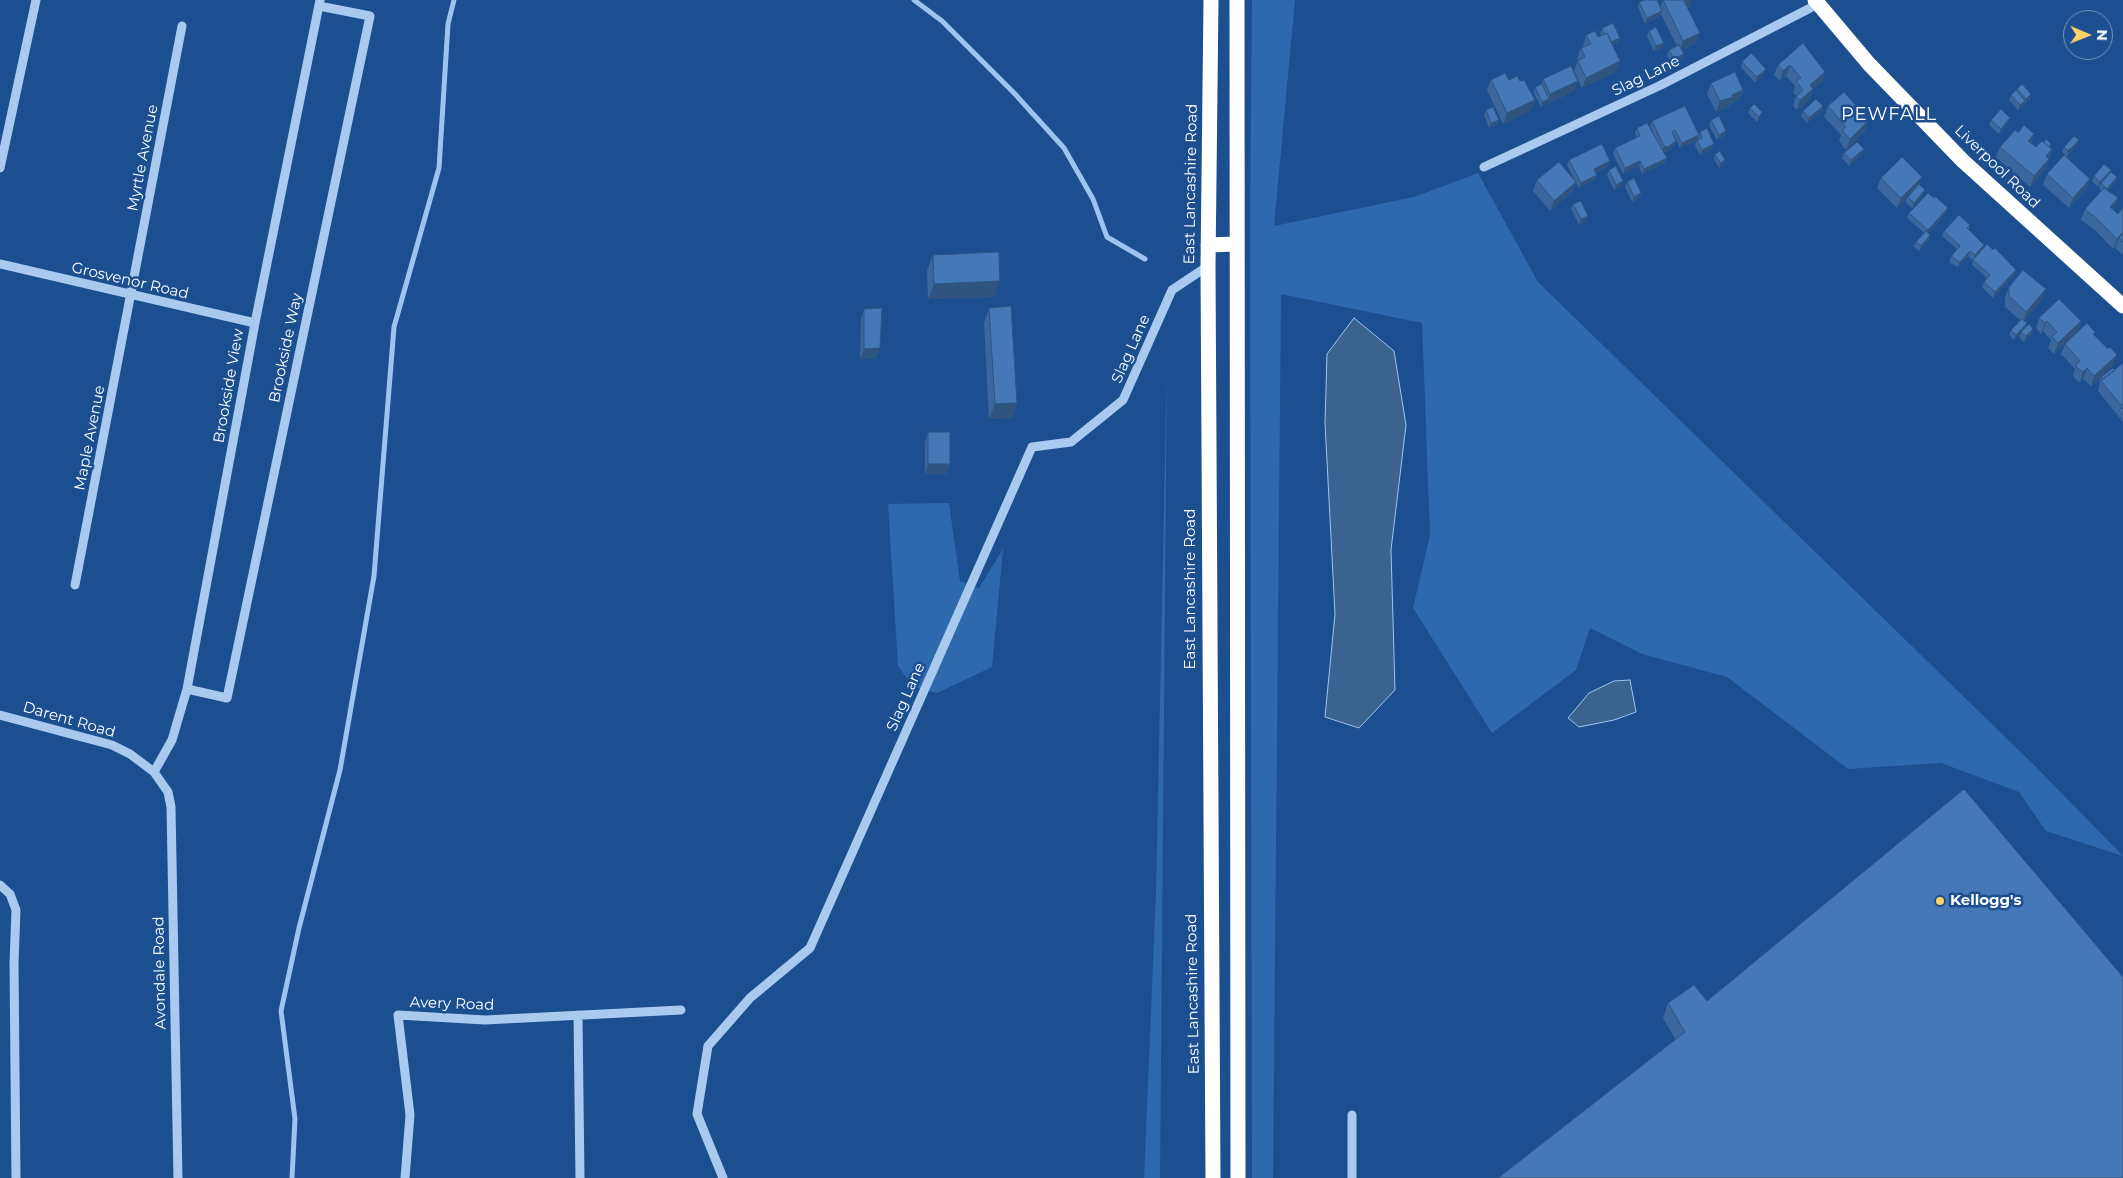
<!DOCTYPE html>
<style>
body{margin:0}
#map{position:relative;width:2123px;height:1178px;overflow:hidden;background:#1b4f8f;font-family:Montserrat,sans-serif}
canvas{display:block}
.north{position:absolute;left:2063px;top:10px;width:50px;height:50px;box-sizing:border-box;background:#1b4f8f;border:1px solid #7695bc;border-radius:50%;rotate:91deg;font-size:14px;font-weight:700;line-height:20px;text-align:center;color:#fff}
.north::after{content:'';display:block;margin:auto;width:18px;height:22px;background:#ffd166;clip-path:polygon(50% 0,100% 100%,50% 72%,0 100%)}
</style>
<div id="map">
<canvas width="2123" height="1178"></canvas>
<div class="north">N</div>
</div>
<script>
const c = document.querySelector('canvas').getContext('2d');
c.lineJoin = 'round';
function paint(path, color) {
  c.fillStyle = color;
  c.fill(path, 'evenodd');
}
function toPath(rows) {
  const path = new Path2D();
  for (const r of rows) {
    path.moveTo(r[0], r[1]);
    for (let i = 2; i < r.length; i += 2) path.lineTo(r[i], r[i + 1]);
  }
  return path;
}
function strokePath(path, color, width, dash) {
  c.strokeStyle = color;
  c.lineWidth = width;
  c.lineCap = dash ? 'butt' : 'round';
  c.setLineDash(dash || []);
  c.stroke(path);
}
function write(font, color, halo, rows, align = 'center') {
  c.font = font + ' Montserrat,sans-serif';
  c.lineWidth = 5;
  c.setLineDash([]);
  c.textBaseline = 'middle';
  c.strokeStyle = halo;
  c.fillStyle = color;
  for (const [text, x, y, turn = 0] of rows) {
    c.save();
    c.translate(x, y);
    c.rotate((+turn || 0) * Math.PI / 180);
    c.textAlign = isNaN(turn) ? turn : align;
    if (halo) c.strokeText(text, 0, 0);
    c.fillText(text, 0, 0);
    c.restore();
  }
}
paint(toPath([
 [1252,0,1295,0,1274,226,1414,197,1478,173,1538,282,2036,767,2123,856,2046,831,2019,792,1941,763,1848,769,1727,677,1642,654,1590,628,1576,670,1492,733,1413,608,1430,535,1422,323,1281,294,1273,1178,1252,1178,1250,232],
 [1167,363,1160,1178,1144,1178,1156,892],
 [949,503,960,581,979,588,1003,549,992,667,937,693,913,687,898,666,888,504]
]), '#2e69ad');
const water = toPath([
 [1354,318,1394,351,1406,425,1391,550,1395,690,1359,728,1325,717,1335,614,1325,423,1327,354,1354,318],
 [1630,680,1636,712,1614,720,1579,727,1568,718,1589,693,1614,681,1630,680]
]);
paint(water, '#3c6290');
strokePath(water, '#9cc4f0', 1);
strokePath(toPath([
 [914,0,942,21,1014,93,1064,148,1093,199,1107,237,1145,259],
 [292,1178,295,1119,281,1011,299,928,340,770,374,576,394,327,439,168,448,24,454,0]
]), '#9cc4f0', 5);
strokePath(toPath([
 [1484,167,1661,85,1818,4],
 [0,168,36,0],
 [0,264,255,323],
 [75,585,182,26],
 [187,689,227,698,370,16,319,6],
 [0,715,112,745,130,754,154,772,168,792,171,807,178,1178],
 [154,772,172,740,187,689,255,323,320,0],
 [0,885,10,894,16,910,14,963,16,1178],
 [578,1015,580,1178],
 [1352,1115,1352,1178],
 [405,1178,410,1115,398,1015,485,1020,681,1010],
 [723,1178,697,1114,708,1046,750,998,810,948,1032,447,1071,442,1123,400,1172,290,1208,266]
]), '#a9c9ee', 9);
strokePath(toPath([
 [1211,0,1208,266,1213,1178],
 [1237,0,1238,1178],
 [1815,0,1869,64,1963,161,2123,306],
 [1208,245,1236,244]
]), '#fff', 15);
paint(toPath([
 [1663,0,1690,7,1688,8,1696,43,1682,50,1684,54,1682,59,1672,65,1667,55,1669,50,1677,46,1661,14,1660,16,1645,24,1638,7,1639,2,1660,8],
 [1602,28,1620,38,1618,43,1612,45,1616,72,1582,88,1574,71,1578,60,1577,59,1581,48,1583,47,1583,46,1586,35,1598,37,1601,36,1600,33],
 [1649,31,1662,48,1654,51,1647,36],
 [1803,43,1825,72,1822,82,1813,89,1810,99,1797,110,1793,106,1796,96,1793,92,1795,86,1786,76,1780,81,1774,75,1778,65],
 [1742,62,1766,69,1764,74,1755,83,1741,67],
 [1543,79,1574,91,1541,107,1534,93,1535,87,1542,84],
 [1491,80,1509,80,1520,81,1535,100,1531,110,1503,124,1487,90],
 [1711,83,1743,90,1740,100,1730,104,1729,107,1716,112,1707,94],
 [2017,89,2031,94,2030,100,2025,104,2024,103,2023,106,2018,110,2009,100,2011,95,2016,91],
 [1823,106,1821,112,1807,123,1801,116,1803,111],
 [1828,106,1865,131,1846,150,1839,141,1841,135,1824,117],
 [1750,108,1761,117,1757,122,1748,113],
 [1486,110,1499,120,1497,125,1489,128,1484,115],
 [2010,118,2008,123,1999,134,1989,125,1991,120],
 [1711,120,1726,131,1724,136,1717,140,1709,125],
 [1652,121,1699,134,1700,132,1712,149,1700,155,1695,146,1697,140,1699,139,1698,138,1697,140,1680,148,1674,135,1674,146,1666,152,1663,152,1665,163,1642,174,1639,166,1623,174,1613,154,1615,148,1637,138,1635,133,1637,128,1655,136,1650,126],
 [2034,134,2031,143,2036,147,2050,148,2052,149,2046,169,2030,187,1996,157,2000,147],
 [2079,140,2077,145,2067,157,2062,152,2064,147],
 [1864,149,1862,154,1849,166,1842,158,1844,153],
 [1715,154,1725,160,1723,165,1719,168,1714,159],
 [1569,160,1610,161,1608,166,1595,173,1597,175,1595,180,1579,188,1567,165],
 [1609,170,1623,181,1622,187,1614,190,1607,175],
 [2111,170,2109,174,2117,177,2115,183,2108,191,2118,198,2115,208,2113,210,2118,214,2123,208,2123,255,2115,248,2116,245,2113,249,2095,230,2081,220,2085,209,2102,191,2099,188,2100,184,2098,187,2092,181,2094,176],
 [2047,174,2090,179,2086,189,2069,208,2043,185],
 [1881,178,1918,185,1923,195,1912,208,1906,202,1907,198,1897,208,1877,188],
 [1537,180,1576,182,1572,192,1550,211,1533,191],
 [1627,182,1641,193,1639,198,1632,202,1625,187],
 [1573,204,1586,221,1579,225,1571,209],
 [1909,213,1946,213,1928,233,1930,235,1929,240,1919,251,1914,247,1916,242,1924,233,1907,218],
 [1970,225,1969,230,1984,245,1983,249,2014,275,1993,298,1982,287,1984,282,1987,278,1972,265,1973,260,1973,261,1968,256,1958,267,1950,263,1950,260,1952,255,1957,249,1942,236,1944,231],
 [933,255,995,297,928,299,927,270],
 [2009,287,2042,300,2024,321,2027,323,2025,328,2033,329,2032,334,2024,342,2019,337,2021,332,2014,340,2009,335,2011,330,2020,320,2005,307,2005,297],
 [989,308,1017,403,1012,418,989,419,984,323],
 [864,309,880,348,876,358,860,359,861,319],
 [2039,318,2081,321,2077,332,2054,354,2048,348,2051,340,2043,331,2041,334,2036,328],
 [2094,335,2113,365,2091,386,2083,379,2080,382,2074,378,2073,375,2075,369,2061,354,2065,344],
 [2123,363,2123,422,2098,391,2100,383,2099,382,2101,377,2115,370],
 [928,432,950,464,946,474,925,474,925,442],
 [2123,977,1675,1039,1663,1018,1668,1003]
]), '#3a679d');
paint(toPath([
 [1687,0,1692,0,1690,7,1681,12,1684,1],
 [1662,11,1660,16,1645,24,1647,18],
 [1700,33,1696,43,1679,52,1683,41],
 [1620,38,1618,43,1607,48,1608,43],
 [1664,43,1662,48,1654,51,1656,46],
 [1684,54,1682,59,1672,65,1674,59],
 [1620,61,1616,72,1582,88,1586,78],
 [1790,65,1786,76,1780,81,1783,71],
 [1766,69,1764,74,1755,83,1757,77],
 [1825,72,1822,82,1813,89,1810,99,1797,110,1800,100,1810,85],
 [1578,81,1574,91,1541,107,1542,102,1549,99,1550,94],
 [1743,90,1740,100,1730,104,1729,107,1716,112,1720,101],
 [2031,94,2030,100,2025,104,2026,99],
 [1535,100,1531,110,1503,124,1507,113],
 [2025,101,2023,106,2018,110,2020,105],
 [1823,106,1821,112,1807,123,1809,118],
 [1762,112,1761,117,1757,122,1759,117],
 [2010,118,2008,123,1999,134,2001,129],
 [1499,120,1497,125,1489,128,1491,123],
 [1869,120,1865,131,1846,150,1850,139],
 [1726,131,1724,136,1717,140,1719,135],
 [2034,134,2030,144,2028,141],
 [1699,135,1697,140,1680,148,1682,143],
 [2079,140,2077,145,2067,157,2068,151],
 [1676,141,1674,146,1666,152,1662,151,1664,146],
 [1714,144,1712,149,1700,155,1702,150],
 [1864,149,1862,154,1849,166,1851,160],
 [2052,149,2048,160,2046,156],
 [1667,158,1665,163,1642,174,1644,169],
 [2049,159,2046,169,2030,187,2034,176],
 [1725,160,1723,165,1719,168,1720,163],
 [1610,161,1608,166,1592,174,1594,169],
 [1640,161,1639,166,1623,174,1625,168],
 [2111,170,2109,175,2098,187,2100,182],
 [1597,175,1595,180,1579,188,1581,183],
 [1922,177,1918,187,1897,208,1901,198],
 [2117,177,2115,183,2105,194,2107,189],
 [2090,179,2086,189,2069,208,2073,198],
 [1623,181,1622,187,1614,190,1616,185],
 [1576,182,1572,192,1550,211,1554,201],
 [1925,190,1923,195,1912,208,1914,203],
 [1641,193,1639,198,1632,202,1634,197],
 [2118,198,2115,208,2106,218,2110,207],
 [1948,208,1946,213,1926,235,1928,230],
 [1588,216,1586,221,1579,225,1581,219],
 [2123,232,2123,238,2119,238,2116,245,2113,249,2117,239],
 [1930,235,1929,240,1919,251,1921,246],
 [1984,245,1983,250,1973,261,1975,255],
 [1970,251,1968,256,1958,267,1960,262],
 [2016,270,2014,275,1993,298,1995,292],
 [1000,281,995,297,928,299,934,284],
 [2046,289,2042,300,2023,323,2026,312],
 [2047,321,2043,331,2041,334,2045,323],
 [2081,321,2077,332,2054,354,2058,343],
 [2027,323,2025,329,2014,340,2016,335],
 [2033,329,2032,334,2024,342,2026,336],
 [880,348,876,358,860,359,864,349],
 [2117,355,2113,365,2091,386,2094,376],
 [2087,368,2083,379,2080,382,2083,372],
 [1017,403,1012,418,989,419,995,404],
 [928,464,950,464,946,474,925,474]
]), '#305480');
const building = toPath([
 [1644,0,1657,0,1662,11,1647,18,1639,2,1644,0],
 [1663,0,1687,0,1684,1,1700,33,1683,41,1663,0],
 [1613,23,1620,38,1611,42,1607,33,1604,34,1602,28,1613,23],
 [1656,27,1664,43,1656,46,1649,31,1656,27],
 [1595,31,1598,37,1607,33,1620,61,1586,78,1578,61,1585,57,1581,48,1591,44,1586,35,1595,31],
 [1803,43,1825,72,1810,85,1813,89,1800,100,1796,96,1803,90,1796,81,1801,78,1790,65,1783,71,1778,65,1803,43],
 [1679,45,1684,54,1674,59,1669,50,1679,45],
 [1751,53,1766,69,1757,77,1742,62,1751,53],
 [1571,66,1578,81,1550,94,1543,79,1571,66],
 [1735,72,1743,90,1732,95,1733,97,1720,101,1711,83,1735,72],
 [1505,73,1509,80,1517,76,1520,81,1524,80,1535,100,1507,113,1491,80,1505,73],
 [1542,84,1549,99,1542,102,1535,87,1542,84],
 [2022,84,2031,94,2026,99,2017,89,2022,84],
 [2016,90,2025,101,2020,105,2011,95,2016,90],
 [1844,92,1869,120,1850,139,1842,130,1846,127,1828,106,1844,92],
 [1816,99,1823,106,1809,118,1803,111,1816,99],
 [1754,104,1762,112,1759,117,1750,108,1754,104],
 [1685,106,1699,135,1682,143,1675,130,1672,132,1676,141,1668,147,1664,146,1652,121,1685,106],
 [1493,107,1499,120,1491,123,1486,110,1493,107],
 [2001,109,2010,118,2001,129,1991,120,2001,109],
 [1719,116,1726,131,1719,135,1711,120,1719,116],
 [1647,123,1667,158,1644,169,1640,161,1625,168,1615,148,1640,136,1637,128,1647,123],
 [2024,125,2034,134,2028,141,2036,147,2042,141,2052,149,2046,156,2049,159,2034,176,2000,147,2015,130,2018,133,2024,125],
 [1707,128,1714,144,1702,150,1697,140,1702,138,1700,132,1707,128],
 [2074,136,2079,140,2068,151,2064,147,2074,136],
 [2046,139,2051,144,2049,147,2044,142,2046,139],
 [1857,142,1864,149,1851,160,1844,153,1857,142],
 [1602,144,1610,161,1594,169,1597,175,1581,183,1569,160,1602,144],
 [1720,151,1725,160,1720,163,1715,154,1720,151],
 [2064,155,2090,179,2073,198,2047,174,2064,155],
 [1902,157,1922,177,1901,198,1881,178,1902,157],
 [1559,162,1576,182,1554,201,1537,180,1559,162],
 [2104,164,2111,170,2100,182,2094,176,2104,164],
 [1616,166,1623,181,1616,185,1609,170,1616,166],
 [2111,172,2117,177,2107,189,2101,183,2111,172],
 [1634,178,1641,193,1634,197,1627,182,1634,178],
 [1919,184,1925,190,1914,203,1908,197,1919,184],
 [2104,188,2118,198,2110,207,2118,214,2123,208,2123,232,2117,239,2098,220,2085,209,2104,188],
 [1928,193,1934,198,1935,196,1948,208,1928,230,1909,213,1928,193],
 [1581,201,1588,216,1581,219,1573,204,1581,201],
 [1959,215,1970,225,1967,228,1984,245,1975,255,1970,251,1960,262,1952,257,1952,255,1960,246,1944,231,1959,215],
 [1926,231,1930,235,1921,246,1916,242,1926,231],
 [2123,233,2123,242,2119,238,2123,233],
 [1987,244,1993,250,1995,248,2016,270,1995,292,1984,282,1990,275,1973,260,1987,244],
 [999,252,1000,281,934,284,933,255,999,252],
 [2023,270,2046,289,2026,312,2009,296,2009,287,2023,270],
 [2059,299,2081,321,2058,343,2052,337,2057,332,2047,321,2045,323,2039,318,2059,299],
 [1011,306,1017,403,995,404,989,308,1011,306],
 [882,308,880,348,864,349,864,309,882,308],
 [2022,319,2027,323,2016,335,2011,330,2022,319],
 [2087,323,2095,332,2093,334,2108,349,2110,347,2117,355,2094,376,2087,368,2083,372,2077,368,2076,365,2080,361,2065,344,2087,323],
 [2029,324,2033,329,2026,336,2021,332,2029,324],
 [2123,363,2123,404,2121,405,2101,381,2123,363],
 [2113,368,2115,370,2103,379,2101,377,2113,368],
 [2123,408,2123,415,2119,410,2123,408],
 [928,432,950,432,950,464,928,464,928,432],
 [1964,789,2123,977,2123,1178,1498,1178,1685,1032,1668,1003,1694,985,1707,1001,1964,789]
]);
paint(building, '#4478b7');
strokePath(building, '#305480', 1);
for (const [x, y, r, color] of [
 [1940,901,5,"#ffd166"]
]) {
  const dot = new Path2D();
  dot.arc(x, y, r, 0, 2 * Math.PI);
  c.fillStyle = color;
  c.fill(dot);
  strokePath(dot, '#1b4f8f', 2);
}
write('15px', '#fff', '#1b4f8f', [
 ["Slag Lane",1646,76,-26],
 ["Myrtle Avenue",143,158,-79],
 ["Liverpool Road",1997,167,44],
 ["East Lancashire Road",1191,184,-89],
 ["Grosvenor Road",130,281,13],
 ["Brookside Way",286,348,-78],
 ["Slag Lane",1131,349,-66],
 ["Brookside View",229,386,-80],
 ["Maple Avenue",90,438,-79],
 ["East Lancashire Road",1191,589,-90],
 ["Slag Lane",906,697,-66],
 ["Darent Road",69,720,16],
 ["Avondale Road",160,973,-91],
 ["East Lancashire Road",1193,994,-91],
 ["Avery Road",452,1004,2]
]);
write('bold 15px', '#fff', '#1b4f8f', [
 ["Kellogg's",1950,901]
], 'left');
c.letterSpacing = '1px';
write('18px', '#fff', '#1b4f8f', [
 ["PEWFALL",1889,115]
]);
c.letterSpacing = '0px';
</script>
